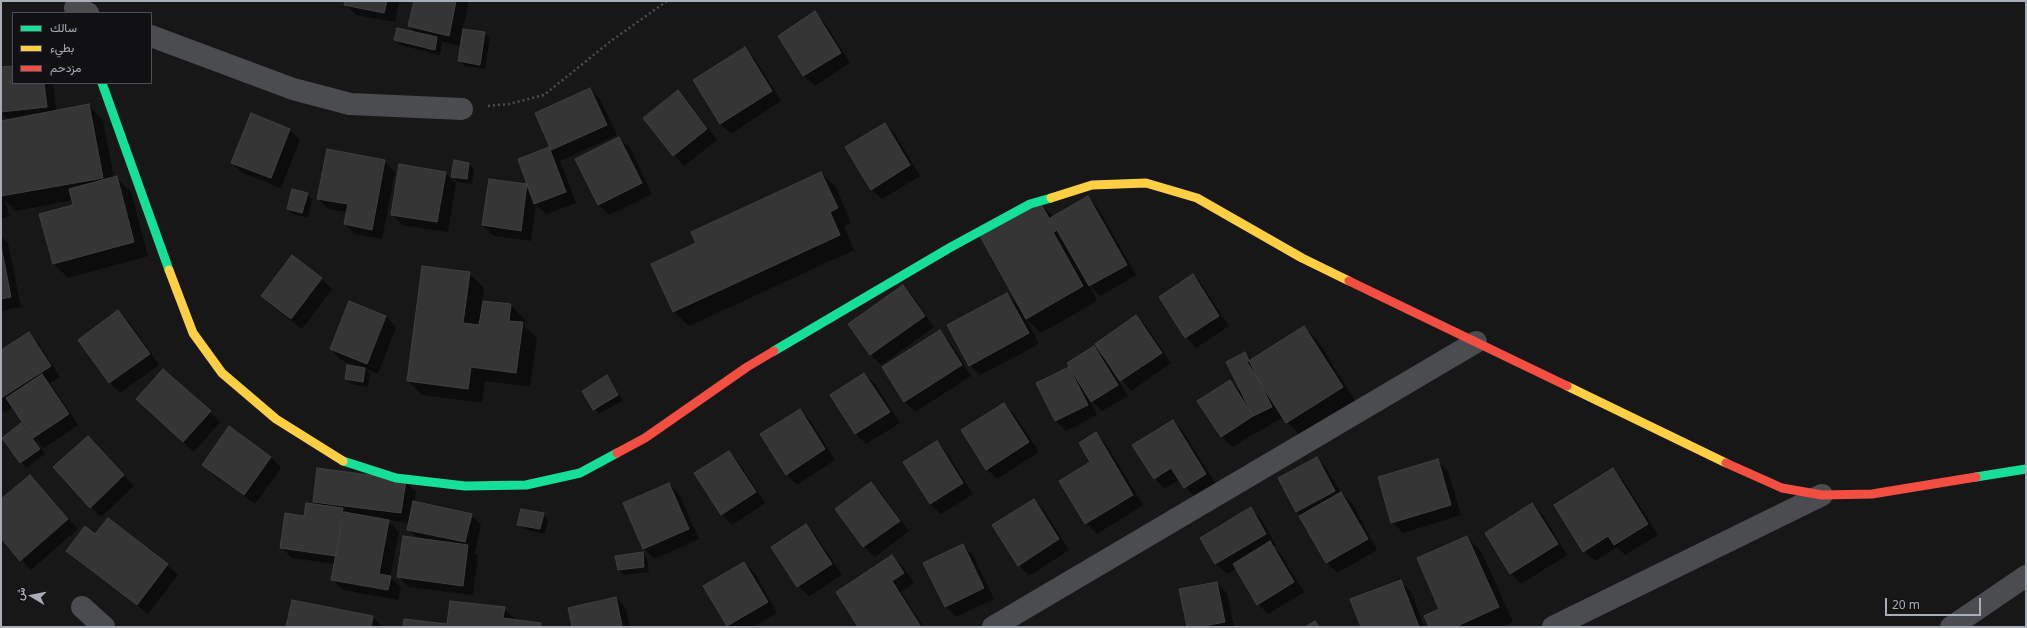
<!DOCTYPE html>
<meta charset="utf-8">
<style>
body{margin:0}
#map{position:relative;width:2027px;height:628px;overflow:hidden;background:#171717;font-family:"Noto Sans",Vazirmatn,sans-serif}
canvas{display:block}
.frame{position:absolute;inset:0;border:2px solid #a8adb8;pointer-events:none}
.legend{position:absolute;left:12px;top:12px;width:140px;height:72px;box-sizing:border-box;background:#111113;border:1px solid #4d4f55;margin:0;padding:5px 7px;list-style:none;font-size:12px;color:#a8adb8}
.legend li{display:flex;align-items:center;gap:8px;height:20px}
.legend b{width:20px;border:1px solid #4d4f55}
.north{position:absolute;left:12px;top:576px;width:40px;height:40px;-webkit-text-stroke:3px #111113;paint-order:stroke;rotate:280deg;font-size:11px;font-weight:700;line-height:16px;text-align:center;color:#a8adb8}
.north::after{content:'';display:block;margin:auto;width:14px;height:18px;background:#a8adb8;clip-path:polygon(50% 0,100% 100%,50% 72%,0 100%)}
.scale{position:absolute;left:1885px;top:598px;width:96px;height:18px;box-sizing:border-box;border:2px solid #a8adb8;border-top:0;padding-left:5px;font-size:12px;line-height:14px;white-space:nowrap;color:#a8adb8;-webkit-text-stroke:3px #111113;paint-order:stroke}
</style>
<div id="map">
<canvas width="2027" height="628"></canvas>
<div class="frame"></div>
<ul class="legend">
<li><b style="height:5px;background:#16e098"></b>سالك</li>
<li><b style="height:5px;background:#ffcf43"></b>بطيء</li>
<li><b style="height:5px;background:#f24e42"></b>مزدحم</li>
</ul>
<div class="north">ش</div>
<div class="scale">20 m</div>
</div>
<script>
const c = document.querySelector('canvas').getContext('2d');
c.lineJoin = 'round';
function paint(path, color) {
  c.fillStyle = color;
  c.fill(path, 'evenodd');
}
function toPath(rows) {
  const path = new Path2D();
  for (const r of rows) {
    path.moveTo(r[0], r[1]);
    for (let i = 2; i < r.length; i += 2) path.lineTo(r[i], r[i + 1]);
  }
  return path;
}
function strokePath(path, color, width, dash) {
  c.strokeStyle = color;
  c.lineWidth = width;
  c.lineCap = dash ? 'butt' : 'round';
  c.setLineDash(dash || []);
  c.stroke(path);
}
paint(toPath([
 [346,1,399,1,395,22,356,15,345,4],
 [415,1,469,1,459,46,440,41,442,44,440,55,400,45,395,40,416,33,409,26],
 [815,13,825,23,850,63,815,86,804,76,779,36],
 [484,33,490,38,485,69,465,66,459,60],
 [744,49,755,59,781,101,731,134,720,123],
 [13,67,13,83,53,83,56,111,89,106,103,120,114,178,116,177,131,192,148,256,68,278,54,264,75,206,73,200,16,211,5,200,9,216,1,219,1,122,9,120,1,112,1,68],
 [590,89,600,99,617,135,560,161,576,203,546,214,536,205,531,241,494,236,483,225,490,180,528,185,519,160,551,148],
 [678,92,688,102,717,140,684,166,674,155],
 [884,124,895,134,920,176,882,199,871,189],
 [290,130,300,140,281,188,243,173,232,163],
 [619,138,630,148,652,194,609,215,598,204],
 [328,150,385,161,395,172,382,239,355,234,345,224,347,212,328,209,318,198],
 [469,164,474,169,472,184,458,182,452,177],
 [445,173,456,183,448,232,402,225,392,214],
 [821,173,836,187,851,223,844,226,854,250,689,326,674,312,652,265,697,243],
 [307,194,312,199,308,218,293,214,288,209],
 [1088,197,1098,208,1136,275,1100,296,1089,284,1097,301,1041,333,1024,316,1039,344,980,375,970,365,1007,294,1019,306,1040,203,1054,217],
 [1,236,8,243,21,307,1,311],
 [292,256,322,279,332,289,302,329,272,306,262,296],
 [469,273,484,288,482,301,511,305,525,320,524,326,537,338,530,387,485,381,482,403,422,395,408,381],
 [1193,275,1203,286,1229,326,1196,348,1186,337],
 [903,286,913,296,934,327,881,365,871,355,850,324],
 [118,312,129,322,159,365,120,393,110,383,79,340],
 [386,316,396,327,378,374,364,368,370,374,368,387,351,384,346,378,361,367,341,360,331,349],
 [1136,317,1147,327,1171,363,1131,391,1113,368,1111,369,1128,396,1102,411,1090,399,1097,415,1066,431,1056,421,1037,384,1070,367,1093,347,1105,359],
 [1304,327,1318,341,1356,402,1301,437,1283,417,1232,447,1222,437,1199,401,1229,381,1243,394,1245,353,1252,360],
 [940,332,950,342,971,376,915,412,904,401],
 [29,333,39,344,60,377,50,383,78,425,44,448,34,438,45,454,26,468,3,438,21,424,30,432,13,407,5,413,1,408,1,351],
 [864,374,875,384,900,423,866,444,856,434,832,395],
 [606,377,623,400,599,414,583,392],
 [137,399,210,412,220,422,194,452],
 [1004,404,1014,414,1039,452,997,479,987,469],
 [799,410,810,420,835,460,797,485,786,474],
 [1173,421,1183,431,1216,484,1195,498,1180,479,1165,489,1154,478],
 [229,428,271,457,281,468,255,504,214,475,203,465],
 [1095,434,1106,444,1143,505,1097,534,1086,523,1060,481,1091,462],
 [937,442,947,453,973,494,941,514,930,504],
 [98,447,134,486,101,517,91,507],
 [729,452,739,463,765,503,732,525,721,514],
 [1317,458,1327,469,1341,493,1352,503,1377,550,1337,573,1327,562,1301,516,1296,511],
 [1437,460,1448,471,1461,515,1403,533,1392,522],
 [1613,470,1623,480,1658,535,1625,555,1617,547,1595,561,1584,551],
 [30,476,78,529,31,570,1,537,1,501],
 [405,481,416,492,414,503,471,515,481,525,475,553,478,556,473,595,409,587,398,576,418,539,408,529,409,523,387,520,399,532,390,577,401,587,398,600,343,590,333,580,335,564,292,558,281,547,305,517,318,505,314,501],
 [871,483,881,493,909,531,875,557,864,547,836,509],
 [669,484,679,494,699,539,654,559,644,548],
 [1034,500,1044,510,1069,550,1029,576,1019,565],
 [1532,504,1543,515,1567,555,1521,584,1511,573],
 [1251,509,1261,519,1276,545,1273,546,1280,553,1304,592,1268,614,1258,604,1237,568,1227,574,1216,564,1201,539],
 [543,514,548,520,545,534,524,529,518,524],
 [806,525,816,536,842,575,809,596,798,586],
 [95,536,167,565,178,575,148,614,78,561,68,551],
 [1467,537,1481,551,1513,622,1502,627,1430,627,1441,610],
 [962,545,973,555,994,599,956,617,946,607,925,564],
 [642,553,647,559,649,572,624,575,619,570],
 [892,556,903,567,914,583,901,592,924,627,860,627],
 [744,563,755,573,777,613,753,627,729,627,727,625],
 [1400,581,1411,591,1424,627,1362,627],
 [1217,583,1227,593,1234,627,1188,627],
 [616,598,626,609,630,627,573,627,569,609],
 [292,601,373,617,383,627,287,627],
 [504,608,517,621,541,624,543,627,404,627,448,625]
]), '#0007');
const building = toPath([
 [345,1,387,1,384,13,344,5,345,1],
 [414,1,456,1,449,36,408,26,414,1],
 [815,11,841,53,803,76,778,36,815,11],
 [397,28,437,37,435,50,394,40,397,28],
 [463,29,485,32,480,65,458,61,463,29],
 [745,47,772,91,720,124,693,80,745,47],
 [13,66,13,83,44,83,47,107,1,112,1,67,13,66],
 [590,88,607,125,551,150,535,113,590,88],
 [678,90,707,129,673,156,643,118,678,90],
 [89,104,103,178,1,196,1,121,89,104],
 [251,113,290,129,271,178,231,163,251,113],
 [885,123,910,165,871,190,845,147,885,123],
 [619,137,642,183,598,205,575,159,619,137],
 [549,147,566,192,534,204,518,159,549,147],
 [327,149,385,160,372,230,344,224,348,204,317,199,327,149],
 [454,160,469,163,467,179,451,177,454,160],
 [399,164,446,172,437,222,391,215,399,164],
 [821,172,838,208,830,212,840,235,673,312,651,264,696,243,691,232,821,172],
 [117,176,134,242,53,264,39,214,73,205,69,189,117,176],
 [489,179,527,184,521,231,482,225,489,179],
 [292,189,308,193,302,213,287,209,292,189],
 [1088,196,1127,265,1089,286,1050,218,1088,196],
 [1040,202,1056,231,1053,232,1083,286,1026,319,980,236,1040,202],
 [1,246,11,297,1,299,1,246],
 [292,255,322,278,291,319,261,296,292,255],
 [422,266,470,272,463,323,479,325,483,301,511,304,509,321,523,322,516,373,471,367,468,389,407,381,422,266],
 [1193,274,1219,316,1185,338,1159,297,1193,274],
 [903,285,925,316,870,355,848,324,903,285],
 [1007,293,1029,333,969,366,947,325,1007,293],
 [349,301,386,316,367,364,330,349,349,301],
 [118,310,150,354,109,383,78,340,118,310],
 [1136,315,1162,353,1120,381,1095,344,1136,315],
 [1304,326,1343,387,1286,423,1247,362,1304,326],
 [940,330,962,365,904,402,882,367,940,330],
 [29,332,51,366,1,398,1,350,29,332],
 [1094,346,1118,385,1091,402,1067,363,1094,346],
 [1245,352,1272,407,1253,416,1226,362,1245,352],
 [347,365,365,368,363,382,345,379,347,365],
 [1069,367,1088,405,1055,421,1036,383,1069,367],
 [163,369,211,411,183,442,136,399,163,369],
 [864,373,890,412,855,434,830,395,864,373],
 [42,374,69,414,33,438,6,398,42,374],
 [607,375,618,395,593,410,582,391,607,375],
 [1230,380,1253,416,1221,437,1197,401,1230,380],
 [1004,403,1029,442,986,470,961,430,1004,403],
 [800,409,825,449,786,475,760,434,800,409],
 [1173,420,1206,474,1184,488,1171,468,1154,479,1132,445,1173,420],
 [21,423,40,449,20,463,2,438,21,423],
 [229,426,271,457,244,495,202,465,229,426],
 [1096,432,1133,495,1085,524,1059,481,1090,462,1079,443,1096,432],
 [88,436,124,475,90,508,53,467,88,436],
 [937,441,963,483,930,504,903,462,937,441],
 [729,451,756,492,721,515,694,473,729,451],
 [1317,457,1335,491,1296,512,1278,478,1317,457],
 [1438,459,1451,505,1391,523,1378,477,1438,459],
 [317,468,406,480,401,513,313,502,317,468],
 [1613,468,1648,524,1614,545,1608,536,1583,552,1554,505,1613,468],
 [30,475,68,519,20,561,1,538,1,499,30,475],
 [871,482,900,521,863,547,835,509,871,482],
 [669,483,689,529,643,549,623,503,669,483],
 [1341,492,1368,539,1326,563,1299,516,1341,492],
 [1034,499,1059,539,1018,566,992,525,1034,499],
 [413,501,472,514,465,542,407,530,413,501],
 [306,503,343,508,336,556,280,548,285,513,304,516,306,503],
 [1532,503,1558,544,1510,574,1485,533,1532,503],
 [1251,507,1266,534,1215,564,1200,538,1251,507],
 [521,509,544,513,540,529,517,525,521,509],
 [344,512,389,520,379,574,391,576,388,590,331,580,344,512],
 [108,518,168,564,137,605,66,551,85,526,95,534,108,518],
 [806,524,832,564,797,587,771,547,806,524],
 [403,536,468,545,463,586,397,577,403,536],
 [1467,536,1499,607,1455,627,1429,627,1424,616,1439,609,1417,558,1467,536],
 [1270,541,1294,582,1257,605,1233,564,1270,541],
 [963,544,984,588,945,607,923,563,963,544],
 [643,552,644,567,618,570,615,556,643,552],
 [892,555,904,573,892,581,921,627,858,627,836,592,892,555],
 [744,562,768,602,727,626,703,586,744,562],
 [1401,580,1419,627,1361,627,1350,599,1401,580],
 [1217,582,1225,622,1199,627,1187,627,1179,589,1217,582],
 [616,597,622,626,572,627,568,608,616,597],
 [292,600,373,616,371,627,286,627,292,600],
 [450,601,505,607,503,618,541,623,541,627,403,627,404,619,447,624,450,601],
 [1315,621,1319,627,1305,627,1315,621]
]);
paint(building, '#353536');
strokePath(building, '#3f4043', 1);
strokePath(toPath([
 [488,106,509,104,544,95,611,41,667,1]
]), '#4d4e52', 2.5, [2, 3]);
strokePath(toPath([
 [75,8,88,13],
 [151,36,293,89,350,104,462,109],
 [82,607,104,627],
 [993,627,1476,342],
 [1553,627,1822,495],
 [1951,627,2026,576]
]), '#4b4c50', 22);
strokePath(toPath([
 [102,83,169,270],
 [774,351,951,247,1030,204,1051,198],
 [343,461,396,478,465,486,526,485,580,473,617,453],
 [1976,477,2026,469]
]), '#16e098', 9);
strokePath(toPath([
 [1051,198,1092,185,1146,183,1197,198,1302,258,1349,281],
 [169,270,193,333,222,373,276,419,343,461],
 [1567,386,1726,463]
]), '#ffcf43', 9);
strokePath(toPath([
 [1349,281,1567,386],
 [617,453,645,438,747,367,774,351],
 [1726,463,1782,488,1822,495,1872,494,1976,477]
]), '#f24e42', 9);
</script>
